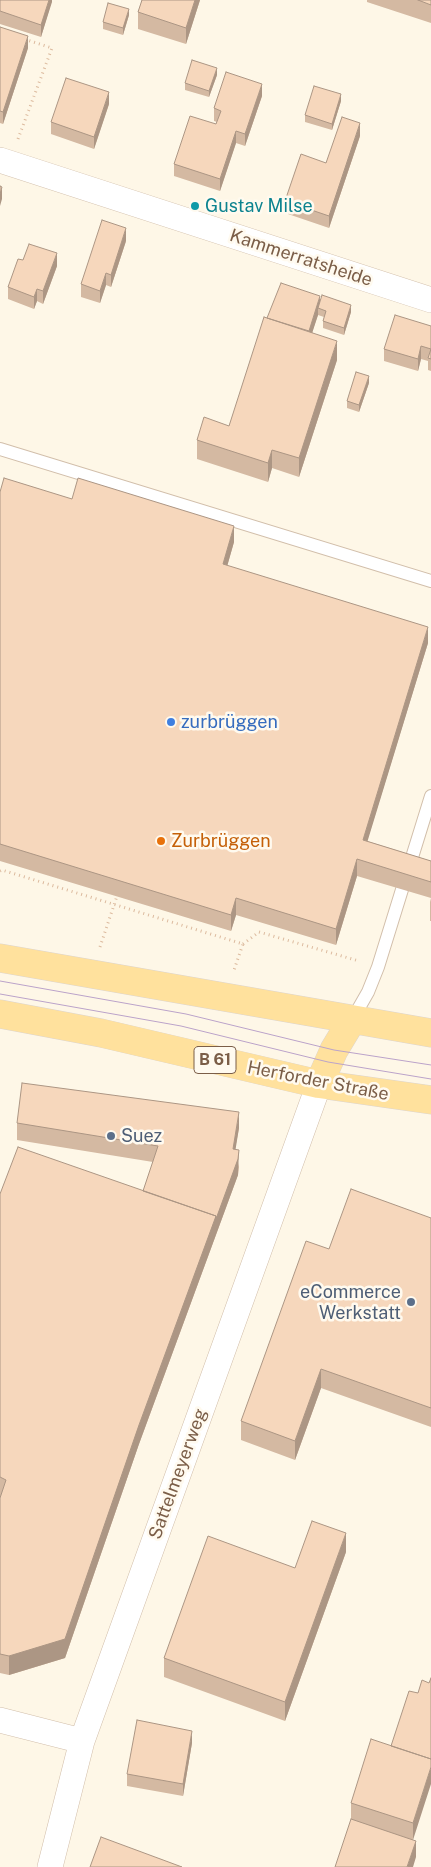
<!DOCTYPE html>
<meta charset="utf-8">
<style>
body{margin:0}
canvas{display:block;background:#fef7e7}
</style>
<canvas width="431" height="1867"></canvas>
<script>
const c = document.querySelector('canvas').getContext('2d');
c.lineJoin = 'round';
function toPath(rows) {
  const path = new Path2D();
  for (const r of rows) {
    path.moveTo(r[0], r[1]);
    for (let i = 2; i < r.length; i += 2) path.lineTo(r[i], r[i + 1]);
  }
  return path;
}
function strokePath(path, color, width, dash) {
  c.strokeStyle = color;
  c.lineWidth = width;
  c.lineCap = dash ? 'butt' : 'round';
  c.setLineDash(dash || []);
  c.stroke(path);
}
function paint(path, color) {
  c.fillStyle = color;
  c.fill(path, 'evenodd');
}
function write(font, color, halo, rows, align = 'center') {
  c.font = font + ' "Public Sans",sans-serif';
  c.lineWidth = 5;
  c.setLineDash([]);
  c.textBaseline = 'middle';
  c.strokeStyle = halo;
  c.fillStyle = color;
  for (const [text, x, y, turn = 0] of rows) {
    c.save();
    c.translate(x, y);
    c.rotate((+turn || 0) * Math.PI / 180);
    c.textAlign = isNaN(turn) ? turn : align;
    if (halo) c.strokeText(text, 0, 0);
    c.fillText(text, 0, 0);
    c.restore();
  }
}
const lane = toPath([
 [0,449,431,581],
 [352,1020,368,992,378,967,431,796]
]);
const street = toPath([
 [0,160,431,300],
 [0,1720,82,1741],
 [50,1867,82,1741,319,1084]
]);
const primary = toPath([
 [0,958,431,1033],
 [0,1014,101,1033,319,1084,431,1100],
 [319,1084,334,1050,352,1020]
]);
strokePath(lane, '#d2bfab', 14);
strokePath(street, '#d2bfab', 26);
strokePath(primary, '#ddd5cf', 29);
strokePath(toPath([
 [18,139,52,48,24,39],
 [0,871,2,870,243,944,234,970],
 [243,944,259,932,359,961],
 [100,947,117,896]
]), '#dcba9e', 3, [1, 4]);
strokePath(lane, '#fff', 12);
strokePath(street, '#fff', 25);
strokePath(primary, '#ffe19d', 28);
strokePath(toPath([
 [0,981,186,1014,334,1050,431,1065],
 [0,994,181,1026,328,1062,431,1079]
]), '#bba3ca', 1);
paint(toPath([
 [0,0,52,0,41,37,0,24],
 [142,0,200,0,186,44,138,29,138,12],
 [367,0,431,0,431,23,367,2],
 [129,15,123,35,103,29,103,22],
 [0,27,28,48,3,124,0,123],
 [217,75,209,97,185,90,185,83],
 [262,96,245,146,236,143,220,191,174,176,174,164,216,124,217,122,214,121,214,108],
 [341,101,332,130,305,122,305,115],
 [109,104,94,149,51,134,51,122],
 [360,136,329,228,285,213,285,201,326,163],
 [126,241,111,287,106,285,100,303,81,297,81,284],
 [23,260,57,266,43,304,37,301,34,309,8,299,8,287],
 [320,301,351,312,344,335,323,328,323,321,324,317,318,315,312,332,337,360,299,477,272,468,268,482,197,459,197,440,229,426,267,318],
 [431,326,431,371,428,370,428,361,421,359,418,371,384,361,384,349],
 [369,383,359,412,347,408,347,401],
 [0,492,72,499,234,542,227,566,428,643,367,841,431,861,431,898,357,876,336,945,236,915,231,931,0,861],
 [431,898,431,921,430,921,430,902],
 [17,1123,239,1128,235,1149,239,1167,238,1175,139,1444,65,1658,9,1675,0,1673,0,1194,143,1191,153,1162,17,1140],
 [431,1218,431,1427,321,1388,295,1460,241,1440,241,1421],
 [346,1552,285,1721,164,1677,164,1658,295,1568],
 [418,1693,413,1840,416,1857,351,1819,351,1803,391,1746],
 [192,1743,183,1796,127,1786,127,1774]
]), '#d4b9a2');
paint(toPath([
 [49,0,52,0,52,2,41,37,41,25],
 [195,0,200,0,186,44,186,28],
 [129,9,129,15,123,35,123,28],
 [28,36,28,48,3,124,3,112],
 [217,68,217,75,209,97,209,91],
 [262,84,262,96,245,146,245,134],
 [109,92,109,104,94,149,94,137],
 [341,94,341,101,332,130,332,124],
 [360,123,360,136,329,228,329,216],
 [236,131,236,143,220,191,220,179],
 [2,187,2,199,0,206,0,194],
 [126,228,126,241,111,287,111,275],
 [57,253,57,266,43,304,43,291],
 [106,273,106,285,100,303,100,291],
 [37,289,37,301,34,309,34,297],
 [320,296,320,309,318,308,318,315,307,349,307,337],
 [351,305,351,312,344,335,344,328],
 [337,341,337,360,299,477,299,458],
 [421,346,421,359,418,371,418,359],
 [369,376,369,383,359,412,359,405],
 [272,450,272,468,268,482,268,463],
 [234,526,234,542,223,581,223,564],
 [428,627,428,643,363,856,363,840],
 [357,859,357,876,336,945,336,929],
 [236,898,236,915,231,931,231,915],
 [239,1112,239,1128,233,1165,233,1149],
 [239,1150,238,1175,139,1444,65,1658,9,1675,9,1656,139,1425],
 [321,1369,321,1388,295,1460,295,1441],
 [346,1533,346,1552,285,1721,285,1702],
 [192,1731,192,1743,183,1796,183,1784],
 [431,1767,431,1784,413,1840,413,1823],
 [416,1841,416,1857,413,1867,407,1867]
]), '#ac9684');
const building = toPath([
 [0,0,49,0,41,25,0,11,0,0],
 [142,0,195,0,186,28,138,12,142,0],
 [418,0,431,0,431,5,418,0],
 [108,3,129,9,123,28,103,22,108,3],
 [0,27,28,36,3,112,0,111,0,27],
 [192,60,217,68,209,91,185,83,192,60],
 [226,72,262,84,245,134,236,131,220,179,174,164,190,116,216,124,221,111,214,108,226,72],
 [66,78,109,92,94,137,51,122,66,78],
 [314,86,341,94,332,124,305,115,314,86],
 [342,117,360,123,329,216,285,201,301,154,326,163,342,117],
 [0,186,2,187,0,194,0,186],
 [102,220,126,228,111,275,106,273,100,291,81,284,102,220],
 [29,244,57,253,43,291,37,289,34,297,8,287,18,259,23,260,29,244],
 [281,283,320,296,309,331,267,318,281,283],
 [322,295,351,305,344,328,323,321,326,311,318,308,322,295],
 [395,315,431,326,431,359,428,358,431,349,421,346,418,359,384,349,395,315],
 [264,317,337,341,299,458,272,450,268,463,197,440,204,417,229,426,264,317],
 [356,372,369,376,359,405,347,401,356,372],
 [4,478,72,499,78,478,234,526,223,564,428,627,363,840,431,861,431,882,357,859,336,929,236,898,231,915,0,844,0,492,4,478],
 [22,1083,239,1112,233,1149,239,1150,238,1159,216,1219,216,1216,143,1191,158,1146,17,1123,22,1083],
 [18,1147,216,1216,139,1425,65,1639,9,1656,0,1654,0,1498,6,1480,0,1477,0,1194,18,1147],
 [351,1189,431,1218,431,1408,321,1369,295,1441,241,1421,306,1241,329,1249,351,1189],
 [312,1521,346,1533,285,1702,164,1658,208,1536,295,1568,312,1521],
 [431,1678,431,1759,391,1746,409,1691,418,1693,422,1680,429,1683,431,1678],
 [137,1720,192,1731,183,1784,127,1774,137,1720],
 [371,1739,431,1759,431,1767,413,1823,351,1803,371,1739],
 [351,1819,416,1841,407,1867,335,1867,351,1819],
 [101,1837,182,1867,90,1867,101,1837]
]);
paint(building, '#f6d7bc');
strokePath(building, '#ac9684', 1);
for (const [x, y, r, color] of [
 [195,206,5,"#0f9aa8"],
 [171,722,5,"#3f7fe0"],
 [161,841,5,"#e8710a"],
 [111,1136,5,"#5c6f8a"],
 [411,1302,5,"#5c6f8a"]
]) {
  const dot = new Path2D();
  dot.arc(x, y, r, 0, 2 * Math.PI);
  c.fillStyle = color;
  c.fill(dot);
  strokePath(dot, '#fffaef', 2);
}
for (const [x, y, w] of [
 [215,1060,42]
]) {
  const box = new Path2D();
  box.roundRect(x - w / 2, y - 13.5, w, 27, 4);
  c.fillStyle = '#fffaef';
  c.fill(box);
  strokePath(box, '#7b5e48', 1);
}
write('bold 16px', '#7b5e48', null, [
 ["B 61",215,1060]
]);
write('18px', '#0d838f', '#fffaef', [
 ["Gustav Milse",205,206]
], 'left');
write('18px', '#7b5e48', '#fffaef', [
 ["Kammerratsheide",301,258,18],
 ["Herforder Straße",318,1081,11],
 ["Sattelmeyerweg",178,1474,-70]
]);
write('18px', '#366cbe', '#fffaef', [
 ["zurbrüggen",181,722]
], 'left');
write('18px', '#c56008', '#fffaef', [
 ["Zurbrüggen",171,841]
], 'left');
write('18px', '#4e5e75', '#fffaef', [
 ["Suez",121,1136],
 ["eCommerce",401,1292,"right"],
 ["Werkstatt",401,1313,"right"]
], 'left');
</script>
